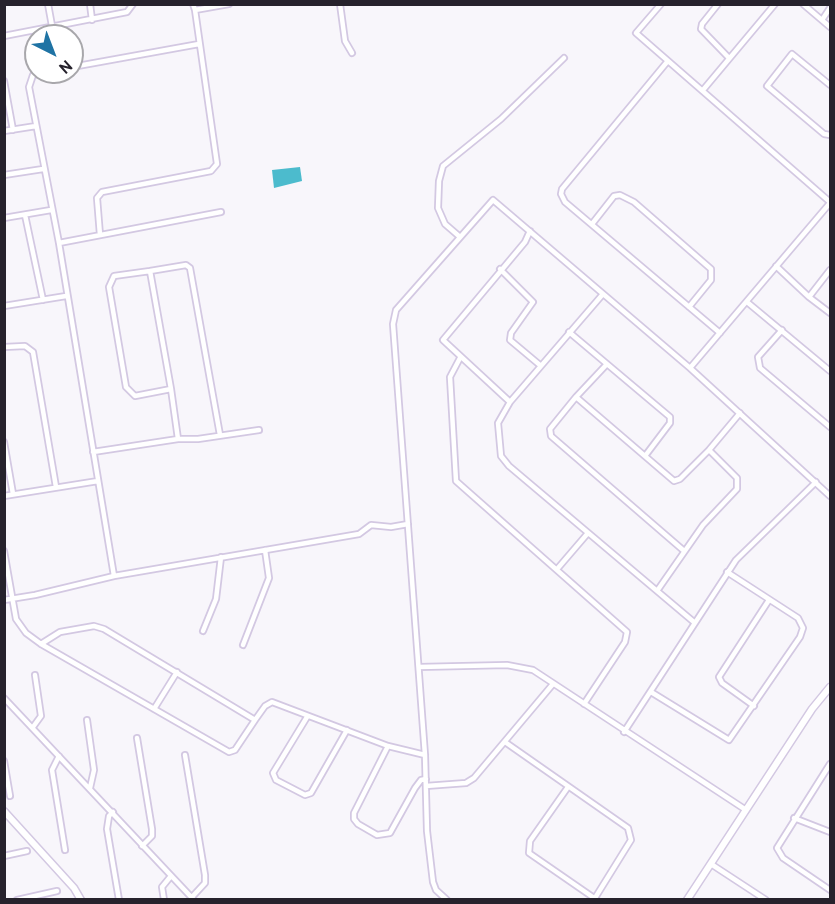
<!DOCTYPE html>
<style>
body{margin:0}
#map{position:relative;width:835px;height:904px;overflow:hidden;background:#f8f6fb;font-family:Overpass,sans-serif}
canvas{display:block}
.frame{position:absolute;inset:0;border:6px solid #26222c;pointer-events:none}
.north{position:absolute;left:24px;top:24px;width:60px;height:60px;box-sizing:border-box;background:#fff;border:2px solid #a8a7ab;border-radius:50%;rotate:138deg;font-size:16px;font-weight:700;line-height:24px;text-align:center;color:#26222c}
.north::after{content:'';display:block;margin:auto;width:21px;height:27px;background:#1f73a4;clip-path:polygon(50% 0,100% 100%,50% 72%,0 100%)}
</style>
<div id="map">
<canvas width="835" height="904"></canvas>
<div class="frame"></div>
<div class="north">N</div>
</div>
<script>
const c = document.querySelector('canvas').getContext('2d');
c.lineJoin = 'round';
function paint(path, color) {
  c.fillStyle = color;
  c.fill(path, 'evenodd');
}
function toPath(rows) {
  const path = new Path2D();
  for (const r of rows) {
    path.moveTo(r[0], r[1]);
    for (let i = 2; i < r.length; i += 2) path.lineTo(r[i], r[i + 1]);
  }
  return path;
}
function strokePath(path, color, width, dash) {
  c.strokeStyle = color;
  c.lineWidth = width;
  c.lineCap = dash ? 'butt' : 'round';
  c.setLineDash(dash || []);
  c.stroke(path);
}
paint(toPath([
 [300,167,302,181,274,188,272,170]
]), '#4cbbcd');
const minor = toPath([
 [48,4,52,26],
 [90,4,92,20],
 [193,4,195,10,229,4],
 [340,4,345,41,352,53],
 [661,4,636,33,830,202],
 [718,4,702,24,701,29,729,58],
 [803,4,830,27],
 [822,20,830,8],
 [4,36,127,12,133,4],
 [667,62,562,189,561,194,565,202,720,333],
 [72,67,199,44],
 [4,81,13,130],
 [830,85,792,54,767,86,824,134,830,135],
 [703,90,775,4],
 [4,131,36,126],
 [4,175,43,169],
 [25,215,43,300],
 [4,218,51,210],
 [592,224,614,196,620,195,634,202,711,269,711,280,689,307],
 [100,235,97,198,102,192,211,171,217,164,195,10],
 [460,237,445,224,438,208,439,181,443,166,501,119,564,58],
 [59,243,221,212],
 [776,266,809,297,830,313],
 [500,269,533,302,511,333,510,340,541,366],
 [150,271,186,265,190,268,220,435],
 [603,294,510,402,498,423,501,456,509,466,695,623],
 [809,297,830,270],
 [747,302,830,371],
 [4,306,66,296],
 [782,330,758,357,760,368,830,427],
 [569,332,670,417,670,423,645,456],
 [4,347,25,346,33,352,56,487],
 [460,358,450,377,456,481,627,632,625,642,584,704],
 [690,368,830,203],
 [576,397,607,364],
 [510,402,443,340,525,242,530,231],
 [178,439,198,439,259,430],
 [4,442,13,494],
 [93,452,178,439,171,389,150,271,114,276,109,287,126,387,135,396,171,389],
 [4,496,98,481],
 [683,550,551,436,550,429,576,397,674,481,680,479,709,450,740,413],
 [4,551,16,619,26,633,41,644,229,752,235,750,255,720],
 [558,568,588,533],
 [114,576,359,534,371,525,391,527,408,524],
 [657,591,703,525,737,489,737,478,709,450],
 [4,600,35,595,114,576,59,243,29,87,33,75,47,72],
 [203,631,216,599,221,557],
 [41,644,60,632,94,626,104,629,255,720,265,706,272,702,388,746,425,755],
 [243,645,269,578,265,550],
 [419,667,507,665,533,670,746,810],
 [651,692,729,740,800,637,803,628,798,618,727,572],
 [4,698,194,900],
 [754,706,722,683,719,677,769,600],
 [154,709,177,672],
 [307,717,273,773,276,780,305,795,311,793,347,730],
 [87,720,94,770,90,788],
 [33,727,41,716,35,675],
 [624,732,736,560,816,482],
 [137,738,152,829,152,836,142,846],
 [505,742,628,828,631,840,595,898],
 [388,746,354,813,354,819,358,824,377,835,390,833,415,788,421,780,426,779],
 [185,755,205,875,205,883,192,897],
 [59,756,52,770,65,850],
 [4,761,10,796],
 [830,764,777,848,783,858,830,890],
 [426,786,466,783,474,778,553,684],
 [568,787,530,841,529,853,597,900],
 [113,812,109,816,107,829,119,900],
 [794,818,830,832],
 [4,856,27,851],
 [711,864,766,900],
 [17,900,57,891],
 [164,900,162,887,171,876],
 [447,900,436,890,433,882,427,831,425,755,393,324,396,310,493,200,690,368,830,496]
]);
const tertiary = toPath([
 [4,811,74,888,81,900],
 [687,900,812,709,830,687]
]);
strokePath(minor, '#d3c8e2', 8);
strokePath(tertiary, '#d3c8e2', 9);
strokePath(minor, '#fff', 4.5);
strokePath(tertiary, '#fff', 6);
</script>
